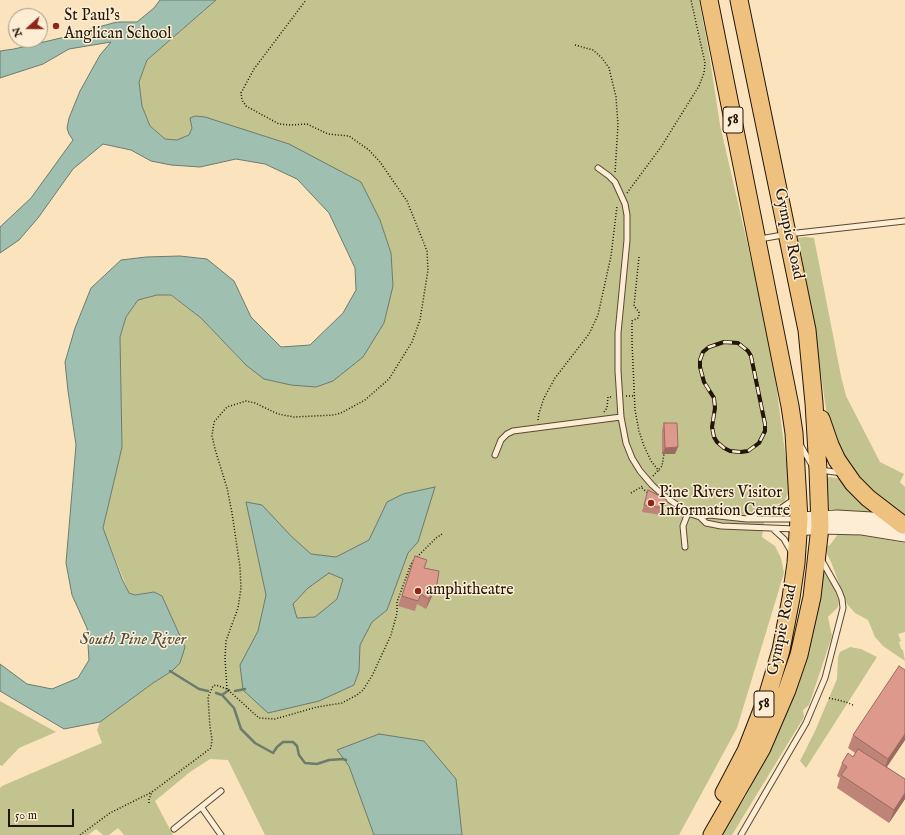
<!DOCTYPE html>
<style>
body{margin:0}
#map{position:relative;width:905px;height:835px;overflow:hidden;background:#fbe4bd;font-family:"IM FELL English",serif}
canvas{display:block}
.north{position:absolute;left:8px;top:8px;width:40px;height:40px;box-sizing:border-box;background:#fcedd4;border:1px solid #a59782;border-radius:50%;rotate:249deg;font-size:11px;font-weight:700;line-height:16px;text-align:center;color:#231507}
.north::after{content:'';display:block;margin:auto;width:14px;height:18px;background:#8f2418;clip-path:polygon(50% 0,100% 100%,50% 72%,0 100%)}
.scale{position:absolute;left:8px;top:809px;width:66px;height:18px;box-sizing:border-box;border:2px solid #231507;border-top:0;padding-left:5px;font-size:12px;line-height:14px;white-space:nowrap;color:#231507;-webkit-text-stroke:3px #fcedd4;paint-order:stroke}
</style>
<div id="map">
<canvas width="905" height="835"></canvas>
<div class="north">N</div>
<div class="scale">50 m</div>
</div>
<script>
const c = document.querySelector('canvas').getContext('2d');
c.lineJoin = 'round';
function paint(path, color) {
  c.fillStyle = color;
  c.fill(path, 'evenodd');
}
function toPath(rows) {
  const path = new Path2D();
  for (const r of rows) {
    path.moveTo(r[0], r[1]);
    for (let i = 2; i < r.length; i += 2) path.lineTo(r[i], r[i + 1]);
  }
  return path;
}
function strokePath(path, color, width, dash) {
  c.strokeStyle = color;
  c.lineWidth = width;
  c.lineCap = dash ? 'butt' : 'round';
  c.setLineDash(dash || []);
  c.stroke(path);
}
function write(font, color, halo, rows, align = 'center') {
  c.font = font + ' "IM FELL English",serif';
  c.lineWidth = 3;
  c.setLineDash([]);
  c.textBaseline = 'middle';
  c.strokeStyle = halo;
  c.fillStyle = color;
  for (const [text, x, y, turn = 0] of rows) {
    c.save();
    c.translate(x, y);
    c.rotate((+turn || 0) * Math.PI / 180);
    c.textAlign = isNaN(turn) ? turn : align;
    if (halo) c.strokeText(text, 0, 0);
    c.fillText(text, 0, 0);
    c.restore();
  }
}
paint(toPath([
 [216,0,699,0,709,53,720,125,771,346,790,490,784,502,766,508,762,537,775,546,781,558,784,573,737,728,679,835,265,835,228,760,210,759,190,772,155,801,173,835,124,835,118,828,109,835,103,835,96,829,88,835,0,835,0,788,2,786,102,743,97,730,100,722,153,683,172,671,185,647,162,596,154,592,135,595,129,593,103,528,122,447,120,337,126,317,138,300,157,295,170,295,201,318,246,365,291,385,391,253,380,220,360,182,192,128,189,135,177,140,165,139,150,126,142,106,139,82,147,60],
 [805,237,814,238,841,376,846,396,880,462,904,474,900,482,905,487,905,515,891,509,855,478,828,423,812,312,798,238],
 [829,477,837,478,844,481,878,515,829,509,827,478],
 [847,533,905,543,905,632,898,634,901,641,899,642,901,649,903,650,905,661,883,646,875,637,868,620,855,613,847,604,831,562,827,554,826,546,830,545,838,534],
 [823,570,833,586,839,600,838,607,828,617,832,636,809,705,803,710,804,717,732,835,721,835,746,796,782,723],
 [850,647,861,649,877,657,806,768,800,761,815,731,837,679,838,657,840,652],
 [0,701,56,732,19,748,2,766,0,765]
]), '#c2c38f');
const water = toPath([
 [160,0,216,0,147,60,139,82,142,106,150,126,165,139,177,140,189,135,192,128,190,118,195,116,205,117,289,144,361,182,380,220,391,253,393,286,384,323,363,357,333,381,316,387,291,385,264,379,246,365,201,318,171,295,157,295,138,300,126,317,120,337,122,447,103,528,122,579,129,593,135,595,154,592,162,596,185,647,180,663,172,671,153,683,100,722,64,729,0,691,0,664,27,684,52,689,78,678,89,660,87,628,72,595,66,563,76,445,68,391,65,362,75,328,91,288,121,260,146,257,180,256,207,259,234,281,251,317,281,347,310,345,343,313,356,290,355,268,329,213,297,179,265,164,236,159,200,167,171,165,151,161,131,150,103,144,73,169,38,218,19,240,0,253,0,227,31,198,73,140,69,134,67,128,69,118,80,91,100,55,111,42,69,49,43,64,0,78,0,51,14,49,65,37,80,32,117,22,137,22,154,8,160,0],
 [435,487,418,542,408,553,387,610,372,622,360,645,359,671,354,685,319,701,268,713,243,690,240,665,258,631,266,595,246,502,262,505,291,536,311,554,336,557,369,540,387,502,403,494,435,487],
 [329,573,343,579,337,599,315,617,297,618,293,604,308,588,329,573],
 [379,734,424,741,456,779,462,835,374,835,349,766,337,750,379,734]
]);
paint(water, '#9fbfb1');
strokePath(water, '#6d7b6d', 1);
strokePath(toPath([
 [170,671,199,689,208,691],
 [235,691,245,689],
 [216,693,222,695,234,708,241,729,255,743,273,753,277,747,283,742,293,742,297,746,299,755,305,763,317,764,329,760,343,759,346,760],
 [222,695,229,690]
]), '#6d7b6d', 2.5);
const service = toPath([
 [598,168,609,176,615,182,625,204,627,215,627,240,618,333,618,371,621,417,626,443,632,458,640,471,652,485,663,495,688,513,700,517,706,523,721,526,795,529],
 [760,239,788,234,905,221],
 [801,446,813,467],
 [495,455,501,440,507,434,513,431,621,417],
 [820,470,842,473],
 [700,517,709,515,747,519,796,519],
 [748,518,758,513,780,509,793,500],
 [773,529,784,539,792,553],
 [685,547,683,526,688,513],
 [202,808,221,835],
 [174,829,221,791],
 [741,835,806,723,825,678,843,608,842,599,839,591,821,559]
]);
const tertiary = toPath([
 [799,519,837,517,872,519,900,524],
 [798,529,820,527,862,528,905,535]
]);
const trunk = toPath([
 [709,0,790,406,794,433,799,519,796,563,791,598,781,650,767,697,746,751,724,793],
 [821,419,830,445,837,460,853,483,868,498,903,525],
 [712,835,762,748,787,690,799,655,812,597,820,527,818,470,814,403,807,330,739,0]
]);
strokePath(service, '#594934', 7);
strokePath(tertiary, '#594934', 15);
strokePath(trunk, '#231507', 19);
strokePath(toPath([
 [575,45,593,50,602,58,609,68,616,97,618,125,615,173],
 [627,193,661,147,699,86,704,73,705,63,691,0],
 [639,257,634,306,639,312,639,315,638,318,632,321,632,342,635,410,639,431,644,446,651,461,659,471],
 [626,396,634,396],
 [604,412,607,408,608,397,612,397],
 [538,420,539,413,544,398,555,378,589,334,598,315,611,256,617,206],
 [653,476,662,466,664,454],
 [642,488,648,493],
 [631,493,643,486],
 [417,557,436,538,442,534],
 [227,689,225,658,226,641,238,608,241,588,240,567,232,513,227,488,215,449,212,436,214,422,227,407,246,401,255,403,278,414,294,417,334,415,341,413,365,400,389,379,412,342,420,320,428,270,427,251,407,201,380,162,369,150,349,136,328,134,307,124,291,125,279,124,246,106,242,100,241,93,254,69,306,0],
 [829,698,846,702,853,705],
 [149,803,149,799,152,792,211,748,212,739,210,727,208,697,213,686,216,685,227,689,259,718,275,719,317,707,342,703,357,695,363,690,372,676,391,635,397,613,397,602,411,564,414,560],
 [80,835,110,813,152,792]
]), '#231507', 1.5, [1, 2]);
strokePath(service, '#fcedd4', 5);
strokePath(tertiary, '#fcedd4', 13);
strokePath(trunk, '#eec27e', 17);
const rail = toPath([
 [724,342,738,343,748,351,751,356,765,424,765,431,759,443,748,451,741,452,730,451,724,448,717,442,714,437,712,427,715,408,714,398,704,382,700,367,700,360,703,352,709,347,724,342]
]);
strokePath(rail, '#231507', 4);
strokePath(rail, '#fcedd4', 2.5, [8]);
paint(toPath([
 [664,423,675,454,662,454,662,430],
 [648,490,667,500,661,515,642,512],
 [415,556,424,568,433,594,426,609,417,604,415,611,398,606],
 [905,670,905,740,887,767,905,779,905,799,889,823,837,788,840,778,837,776,842,763,853,757,855,753,848,748,853,735]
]), '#be8478');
paint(toPath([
 [678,447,675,454,662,454,665,448],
 [437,584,433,594,426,609,429,599],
 [905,734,905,740,883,772,888,759],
 [905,793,905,799,889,823,894,810]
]), '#9b6b61');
const building = toPath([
 [664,423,677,423,678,447,665,448,664,423],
 [648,490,667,500,664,508,644,505,648,490],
 [415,556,427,560,424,568,439,571,437,584,429,599,421,594,418,601,402,596,415,556],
 [899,666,905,670,905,734,888,759,853,735,899,666],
 [858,749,905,779,905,793,894,810,841,775,847,767,842,763,848,753,853,757,858,749]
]);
paint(building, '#dd998b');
strokePath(building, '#9b6b61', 1);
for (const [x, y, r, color] of [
 [56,26,4,"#8f2418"],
 [651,503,4,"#8f2418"],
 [418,591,4,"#8f2418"]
]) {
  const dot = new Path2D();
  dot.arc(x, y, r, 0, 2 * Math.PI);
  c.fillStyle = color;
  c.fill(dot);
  strokePath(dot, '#fcedd4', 1.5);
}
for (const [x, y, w] of [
 [733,120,20],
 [764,704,20]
]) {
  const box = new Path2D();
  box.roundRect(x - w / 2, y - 13, w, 26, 3);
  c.fillStyle = '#fcedd4';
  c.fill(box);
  strokePath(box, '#231507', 1);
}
write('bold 15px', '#231507', null, [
 ["58",733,120],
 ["58",764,704]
]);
write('16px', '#231507', '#fcedd4', [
 ["St Paul's",64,17],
 ["Anglican School",64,35],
 ["Pine Rivers Visitor",659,494],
 ["Information Centre",659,512],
 ["amphitheatre",426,591]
], 'left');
write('16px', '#231507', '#fcedd4', [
 ["Gympie Road",788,234,78],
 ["Gympie Road",783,630,-78]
]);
write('italic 17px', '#4e5042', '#fcedd4', [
 ["South Pine River",133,641]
]);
</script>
